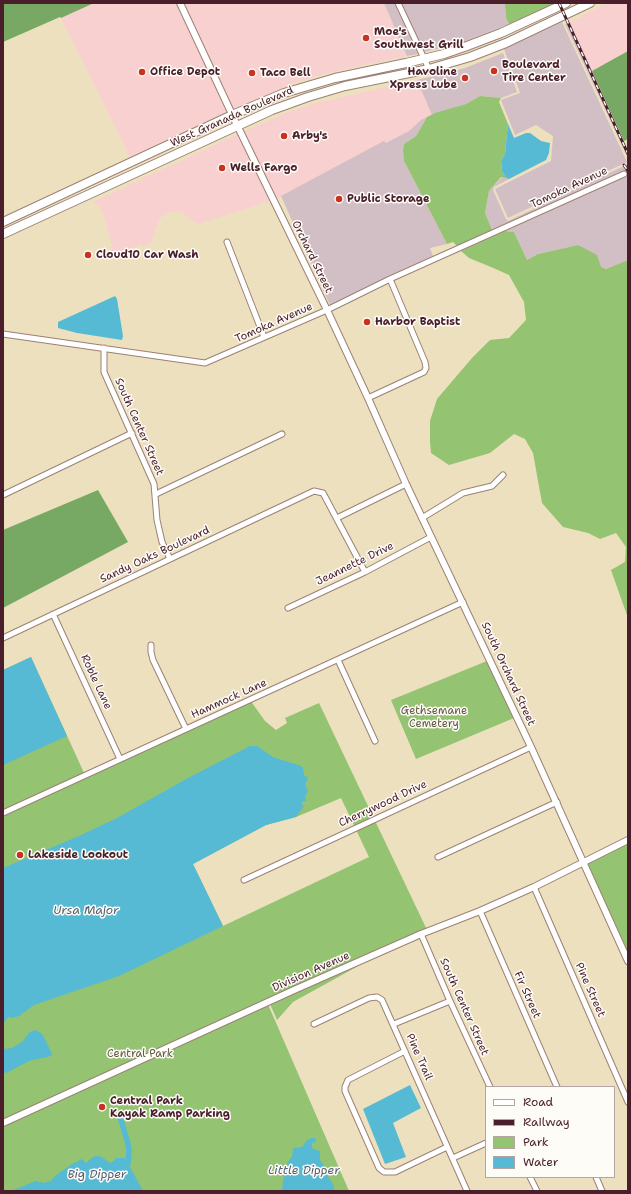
<!DOCTYPE html>
<style>
body{margin:0}
#map{position:relative;width:631px;height:1194px;overflow:hidden;background:#ede0bf;font-family:"Shantell Sans",sans-serif}
canvas{display:block}
.frame{position:absolute;inset:0;border:4px solid #4a1f2b;pointer-events:none}
.legend{position:absolute;left:485px;top:1086px;width:130px;height:92px;box-sizing:border-box;background:#fdfcf7;border:1px solid #b5a4a5;margin:0;padding:5px 7px;list-style:none;font-size:12px;color:#4a1f2b}
.legend li{display:flex;align-items:center;gap:8px;height:20px}
.legend b{width:20px;border:1px solid #b5a4a5}
</style>
<div id="map">
<canvas width="631" height="1194"></canvas>
<div class="frame"></div>
<ul class="legend">
<li><b style="height:5px;background:#fff"></b>Road</li>
<li><b style="height:5px;background:#4a1f2b"></b>Railway</li>
<li><b style="height:11px;background:#94c372"></b>Park</li>
<li><b style="height:11px;background:#56bad4"></b>Water</li>
</ul>
</div>
<script>
const c = document.querySelector('canvas').getContext('2d');
c.lineJoin = 'round';
function paint(path, color) {
  c.fillStyle = color;
  c.fill(path, 'evenodd');
}
function toPath(rows) {
  const path = new Path2D();
  for (const r of rows) {
    path.moveTo(r[0], r[1]);
    for (let i = 2; i < r.length; i += 2) path.lineTo(r[i], r[i + 1]);
  }
  return path;
}
function strokePath(path, color, width, dash) {
  c.strokeStyle = color;
  c.lineWidth = width;
  c.lineCap = dash ? 'butt' : 'round';
  c.setLineDash(dash || []);
  c.stroke(path);
}
function write(font, color, halo, rows, align = 'center') {
  c.font = font + ' "Shantell Sans",sans-serif';
  c.lineWidth = 3;
  c.setLineDash([]);
  c.textBaseline = 'middle';
  c.strokeStyle = halo;
  c.fillStyle = color;
  for (const [text, x, y, turn = 0] of rows) {
    c.save();
    c.translate(x, y);
    c.rotate((+turn || 0) * Math.PI / 180);
    c.textAlign = isNaN(turn) ? turn : align;
    if (halo) c.strokeText(text, 0, 0);
    c.fillText(text, 0, 0);
    c.restore();
  }
}
paint(toPath([
 [94,3,177,3,227,112,161,142,130,157,61,18],
 [184,3,384,3,407,56,349,68,314,77,294,83,233,110],
 [608,3,628,3,628,51,592,71,570,22],
 [417,80,432,115,421,120,409,131,385,144,384,142,282,196,282,197,276,199,243,132,286,113,316,103],
 [238,134,270,201,198,224,181,212,169,212,159,219,151,243,143,247,141,244,112,256,111,242,104,216,100,207,93,202]
]), '#f7d0cf');
paint(toPath([
 [384,3,395,3,418,54,407,56],
 [401,3,515,3,505,5,506,18,509,24,455,45,424,52],
 [562,22,627,162,508,218,495,189,551,161,553,136,536,125,515,135,501,100,520,93,504,49],
 [570,22,628,151,628,158,565,24],
 [503,53,517,92,501,98,480,96,466,104,432,115,417,80,465,68],
 [427,117,416,136,404,144,403,150,404,161,447,244,430,248,433,256,391,275,330,305,281,196,384,141,386,143,409,131,421,120],
 [628,164,628,260,606,269,600,267,578,245,538,254,527,260,514,232,505,231,627,176,625,170,492,230,485,213,489,191,502,177,509,179,494,187,493,190,506,219,508,221]
]), '#d2bec5');
paint(toPath([
 [515,3,552,3,551,6,509,24,506,18,505,4],
 [480,96,501,98,499,102,508,124,505,154,501,161,502,171,506,178,501,177,489,191,485,213,492,230,457,246,453,242,447,244,404,161,403,150,404,144,416,136,427,117,435,113,466,104],
 [505,231,514,232,527,260,538,254,578,245,597,255,601,267,606,269,628,260,628,618,611,570,625,562,626,547,616,533,600,539,588,533,563,527,542,503,533,453,525,439,514,434,490,453,449,465,431,453,430,442,430,421,437,399,472,358,490,340,509,338,526,320,524,302,509,275,491,267,469,258,461,251],
 [31,657,85,775,250,700,265,721,276,730,287,723,285,718,319,703,428,932,267,1002,349,1191,3,1191,3,670],
 [341,798,369,857,223,926,193,864,266,825,296,817],
 [487,661,514,718,416,759,391,700],
 [628,843,628,954,587,863],
 [360,965,293,1002,277,1020,270,1004]
]), '#94c372');
paint(toPath([
 [3,3,94,3,61,18,60,17,3,42],
 [628,51,628,139,624,141,592,71],
 [98,490,128,542,3,608,3,530]
]), '#77a964');
paint(toPath([
 [508,124,514,138,526,133,530,133,541,141,550,143,549,153,546,160,509,179,506,178,502,171,501,161,505,154],
 [115,296,117,299,123,336,122,340,77,333,58,328,58,322],
 [31,657,67,736,3,765,3,670],
 [250,746,257,746,273,757,301,766,303,768,304,775,308,778,305,784,308,792,305,795,306,801,304,801,301,804,304,806,296,817,266,825,193,864,223,926,119,976,34,1005,19,1016,13,1018,8,1017,3,1024,3,868,79,836,117,818,188,778],
 [35,1030,41,1033,43,1035,52,1054,51,1056,29,1061,8,1072,5,1073,3,1072,3,1049,12,1048,22,1042,30,1032],
 [410,1085,421,1108,393,1123,406,1157,385,1164,363,1109],
 [311,1138,315,1138,316,1142,312,1143,312,1148,316,1150,320,1151,320,1160,326,1168,326,1173,334,1186,334,1191,282,1191,283,1181,287,1163,292,1157,293,1149,296,1147,299,1148,303,1146,306,1141],
 [97,1156,102,1157,110,1163,114,1161,116,1158,125,1158,143,1191,11,1191,36,1181,43,1183,51,1181,55,1176,72,1164,82,1159,86,1163,93,1157]
]), '#56bad4');
strokePath(toPath([
 [120,1117,128,1144,129,1151,128,1164]
]), '#56bad4', 5.5);
const minor = toPath([
 [398,3,429,69],
 [227,242,264,337],
 [3,334,205,363,327,310,390,279,624,174],
 [104,348,104,372,108,381,154,484,157,520,162,542,170,559],
 [368,398,424,372,426,368,425,362,390,279],
 [156,494,282,434],
 [3,495,132,433],
 [337,518,406,484],
 [422,518,463,493,492,486,503,475],
 [288,608,365,572,431,537],
 [53,614,120,759],
 [3,638,314,491,323,493,365,572],
 [151,645,151,652,153,660,186,729],
 [338,660,375,741],
 [3,813,463,602],
 [438,857,557,802],
 [244,880,531,747],
 [534,887,628,1102],
 [480,911,557,1087],
 [421,934,450,1001,490,1087],
 [314,1024,369,998,377,997,382,1000,467,1191],
 [394,1024,450,1001],
 [405,1051,348,1080,345,1087,345,1091,379,1168,384,1172,395,1172,447,1147],
 [453,1158,486,1143],
 [530,1177,537,1191],
 [596,1177,602,1191]
]);
const tertiary = toPath([
 [180,3,237,125,327,310,368,398,406,484,531,747,628,961],
 [3,1123,294,990,421,934,480,911,534,887,628,840]
]);
const primary = toPath([
 [3,222,232,115,284,93,335,78,406,63,444,54,467,46,501,33,566,3],
 [3,234,272,110,308,97,345,86,429,69,470,57,506,43,590,3]
]);
strokePath(minor, '#9c8075', 7);
strokePath(tertiary, '#9c8075', 8);
strokePath(primary, '#9c8075', 10);
strokePath(minor, '#fff', 5);
strokePath(tertiary, '#fff', 6);
strokePath(primary, '#fff', 8);
const rail = toPath([
 [559,3,628,154],
 [624,165,628,171]
]);
strokePath(rail, '#4a1f2b', 3);
strokePath(rail, '#fdfcf7', 1.5, [4.5]);
for (const [x, y, r, color] of [
 [366,38,4,"#c8321e"],
 [494,71,4,"#c8321e"],
 [142,72,4,"#c8321e"],
 [252,73,4,"#c8321e"],
 [465,78,4,"#c8321e"],
 [284,136,4,"#c8321e"],
 [222,168,4,"#c8321e"],
 [339,199,4,"#c8321e"],
 [88,255,4,"#c8321e"],
 [367,322,4,"#c8321e"],
 [20,855,4,"#c8321e"],
 [102,1107,4,"#c8321e"]
]) {
  const dot = new Path2D();
  dot.arc(x, y, r, 0, 2 * Math.PI);
  c.fillStyle = color;
  c.fill(dot);
  strokePath(dot, '#fdfcf7', 1.5);
}
write('bold 11px', '#4a1f2b', '#fdfcf7', [
 ["Moe's",374,32],
 ["Southwest Grill",374,45],
 ["Boulevard",502,65],
 ["Tire Center",502,78],
 ["Office Depot",150,72],
 ["Havoline",457,72,"right"],
 ["Xpress Lube",457,85,"right"],
 ["Taco Bell",260,73],
 ["Arby's",292,136],
 ["Wells Fargo",230,168],
 ["Public Storage",347,199],
 ["Cloud10 Car Wash",96,255],
 ["Harbor Baptist",375,322],
 ["Lakeside Lookout",28,855],
 ["Central Park",110,1101],
 ["Kayak Ramp Parking",110,1114]
], 'left');
write('11px', '#4a1f2b', '#fdfcf7', [
 ["West Granada Boulevard",232,117,-24],
 ["Tomoka Avenue",569,188,-25],
 ["Orchard Street",312,257,64],
 ["Tomoka Avenue",274,323,-24],
 ["South Center Street",139,427,66],
 ["Sandy Oaks Boulevard",155,555,-25],
 ["Jeannette Drive",355,564,-26],
 ["South Orchard Street",508,674,65],
 ["Roble Lane",96,682,65],
 ["Hammock Lane",229,699,-24],
 ["Cherrywood Drive",383,804,-25],
 ["Division Avenue",311,972,-24],
 ["Pine Street",590,990,66],
 ["Fir Street",527,995,66],
 ["South Center Street",464,1007,66],
 ["Pine Trail",419,1057,66]
]);
write('11px', '#645844', '#fdfcf7', [
 ["Gethsemane",434,711],
 ["Cemetery",434,724],
 ["Central Park",140,1054]
]);
write('italic 12px', '#4f5d6f', '#fdfcf7', [
 ["Ursa Major",86,911],
 ["Little Dipper",304,1171],
 ["Big Dipper",97,1175]
]);
</script>
